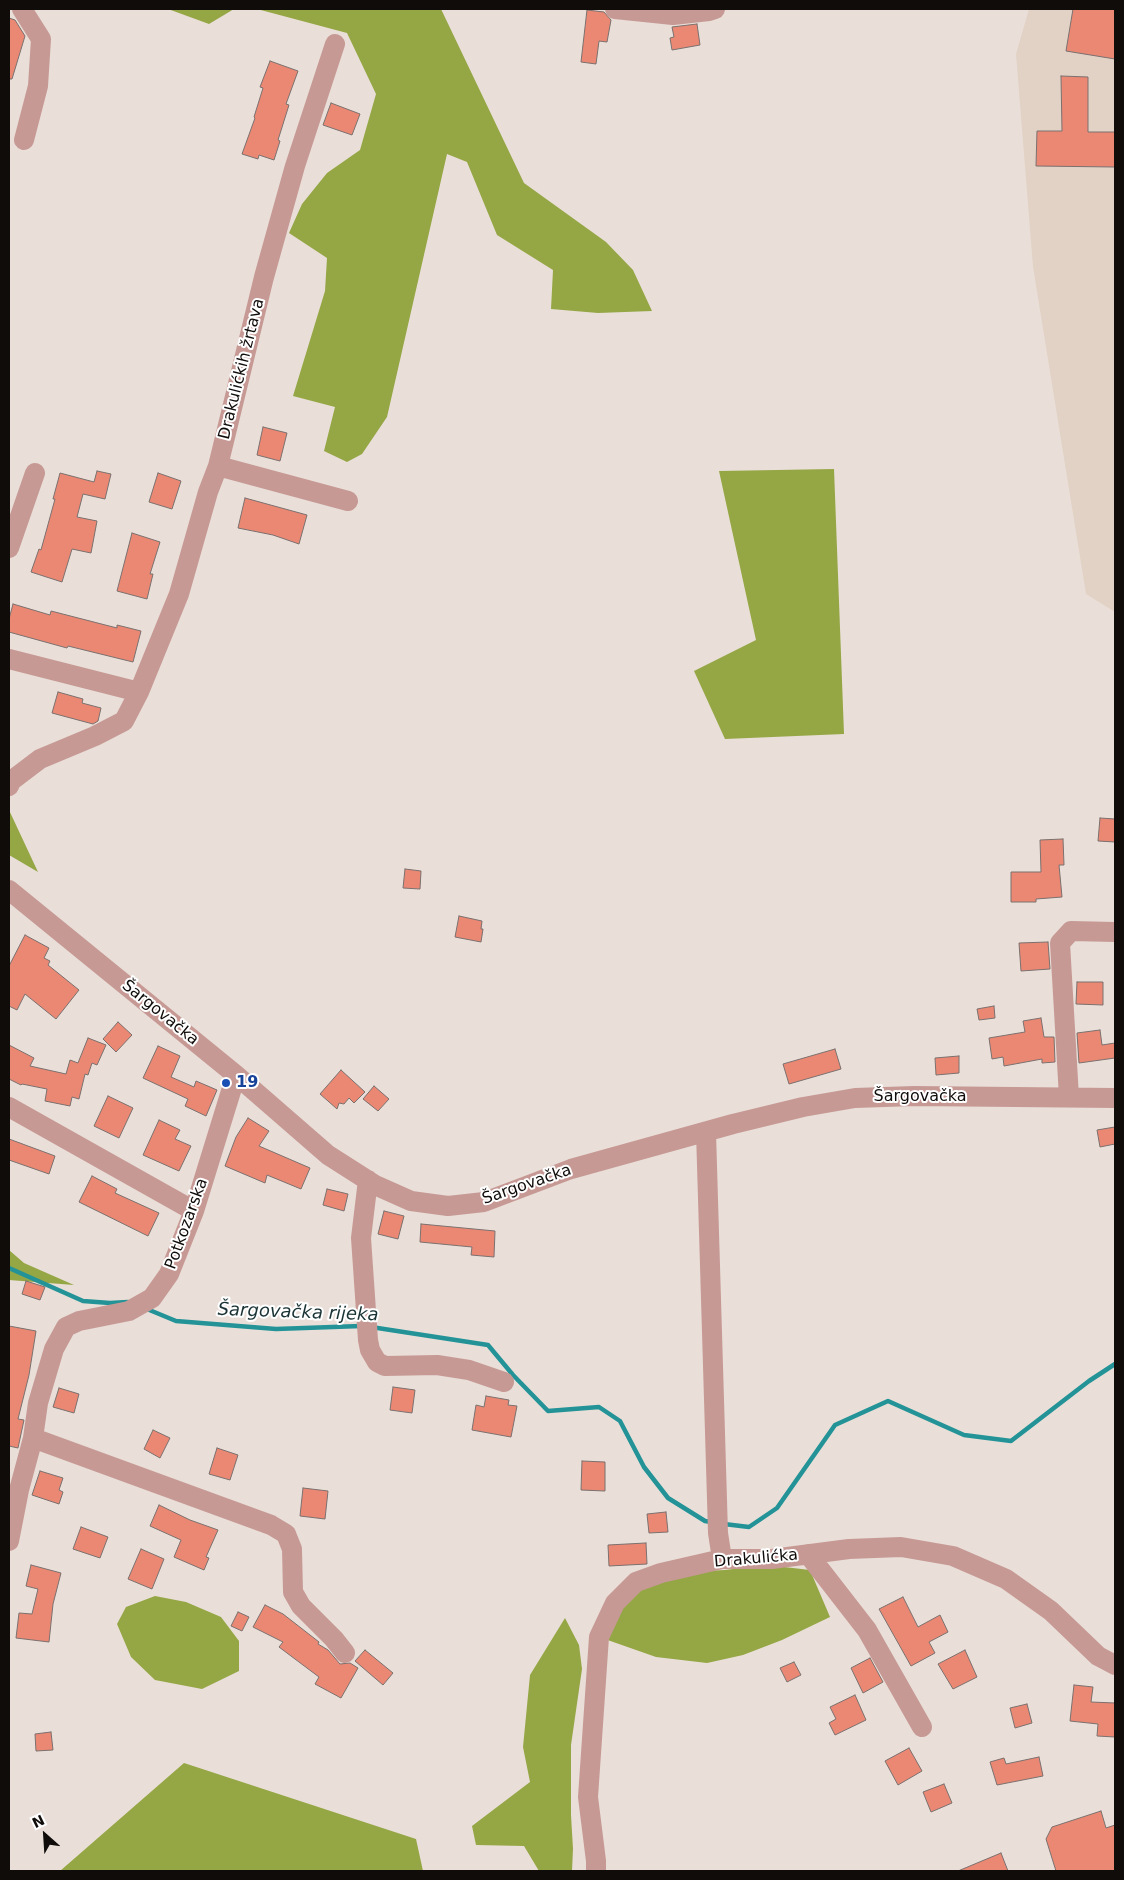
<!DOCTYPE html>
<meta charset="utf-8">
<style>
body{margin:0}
#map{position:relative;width:1124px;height:1880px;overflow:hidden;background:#e9dfd8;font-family:"DejaVu Sans",sans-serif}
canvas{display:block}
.frame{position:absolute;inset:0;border:10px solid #0f0c0a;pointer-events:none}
.north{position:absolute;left:20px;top:1810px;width:50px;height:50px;-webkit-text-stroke:4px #fff;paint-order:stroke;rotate:334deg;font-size:14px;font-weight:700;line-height:20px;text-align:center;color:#0f0c0a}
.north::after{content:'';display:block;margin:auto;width:18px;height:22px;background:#0f0c0a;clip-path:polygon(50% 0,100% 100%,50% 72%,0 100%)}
</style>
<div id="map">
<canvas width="1124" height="1880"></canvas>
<div class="frame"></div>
<div class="north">N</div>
</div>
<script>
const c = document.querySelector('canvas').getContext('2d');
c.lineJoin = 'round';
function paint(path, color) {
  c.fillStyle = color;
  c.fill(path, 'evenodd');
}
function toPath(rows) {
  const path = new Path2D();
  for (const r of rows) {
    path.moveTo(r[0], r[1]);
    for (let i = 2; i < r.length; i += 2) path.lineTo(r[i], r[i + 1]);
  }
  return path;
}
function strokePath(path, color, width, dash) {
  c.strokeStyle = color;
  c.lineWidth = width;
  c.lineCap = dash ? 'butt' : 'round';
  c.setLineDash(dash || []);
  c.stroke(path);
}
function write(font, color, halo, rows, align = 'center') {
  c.font = font + ' "DejaVu Sans",sans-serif';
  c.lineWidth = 4;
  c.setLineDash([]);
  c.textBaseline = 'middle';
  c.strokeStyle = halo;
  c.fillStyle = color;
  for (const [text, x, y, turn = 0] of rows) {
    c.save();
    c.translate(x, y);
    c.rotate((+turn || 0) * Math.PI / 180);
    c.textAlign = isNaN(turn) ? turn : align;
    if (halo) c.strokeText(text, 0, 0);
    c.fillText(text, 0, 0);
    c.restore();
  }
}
paint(toPath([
 [1029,9,1115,9,1115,612,1086,594,1033,267,1016,54]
]), '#e2d2c6');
paint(toPath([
 [168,9,234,9,209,24],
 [257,9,441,9,524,183,606,242,633,270,652,311,598,313,551,309,553,270,497,235,467,162,447,154,387,417,362,454,347,462,324,451,335,407,293,396,325,291,327,258,289,233,302,204,327,173,360,150,376,94,347,33],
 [834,469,844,734,725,739,694,671,756,640,719,471],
 [9,810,38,872,9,855],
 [9,1250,24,1263,74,1285,9,1280],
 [767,1565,810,1570,830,1617,782,1640,743,1655,707,1663,656,1657,599,1637,615,1603,661,1573,725,1570],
 [155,1596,186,1602,221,1617,239,1641,239,1671,202,1689,155,1680,131,1657,117,1624,126,1607],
 [565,1618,579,1645,582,1669,571,1745,571,1815,573,1849,572,1871,539,1871,524,1846,476,1845,472,1826,530,1782,523,1747,530,1675],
 [184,1763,416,1839,423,1871,60,1871]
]), '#95a645');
strokePath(toPath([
 [9,1268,83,1301,110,1303,128,1302],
 [147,1309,176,1321,276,1329,361,1326],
 [371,1327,488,1345,513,1375,548,1411,599,1407,620,1421,644,1467,668,1498,705,1521,711,1522],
 [724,1524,749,1527,777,1508,835,1425,888,1401,964,1435,1011,1441,1089,1381,1115,1364]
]), '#239397', 4.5);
const building = toPath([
 [1073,9,1115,9,1115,59,1066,51,1073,9],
 [587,10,604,12,611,20,607,42,599,41,596,64,581,62,587,10],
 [9,18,15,20,25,36,12,79,9,79,9,18],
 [697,24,700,45,672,50,670,38,674,37,672,27,697,24],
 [270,61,298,71,286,104,289,105,278,140,280,141,274,160,259,155,258,159,242,154,255,118,254,117,263,88,260,87,270,61],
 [1061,76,1088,77,1088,132,1115,132,1115,167,1036,166,1037,131,1062,131,1061,76],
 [331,103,360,114,352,135,323,125,331,103],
 [263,427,287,433,280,461,257,455,263,427],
 [97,471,111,474,105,499,83,494,77,517,97,521,91,553,72,549,62,582,31,572,39,549,41,550,55,499,53,499,60,473,94,482,97,471],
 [158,473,181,481,172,509,149,502,158,473],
 [245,498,307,515,299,544,273,535,238,528,245,498],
 [132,533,160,542,150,574,153,574,147,599,117,591,132,533],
 [13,604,50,615,51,611,117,628,117,625,141,631,133,662,68,646,67,648,9,632,9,619,13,604],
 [58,692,83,699,82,703,101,708,98,721,93,724,52,713,58,692],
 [1100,818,1115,819,1115,842,1098,841,1100,818],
 [1063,839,1064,865,1059,865,1062,897,1036,899,1036,902,1011,902,1011,872,1041,872,1040,840,1063,839],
 [405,869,421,871,420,889,403,888,405,869],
 [459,916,482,921,481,929,483,929,481,942,455,937,459,916],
 [25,935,49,948,44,958,50,961,48,965,79,990,56,1019,25,994,17,1010,9,1006,9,966,25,935],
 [1048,942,1050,969,1021,971,1019,943,1048,942],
 [1077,982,1103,982,1103,1005,1076,1004,1077,982],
 [994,1006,995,1018,979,1020,977,1009,994,1006],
 [1041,1018,1044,1037,1054,1037,1055,1062,1042,1063,1042,1059,1004,1066,1003,1057,992,1059,989,1038,1025,1032,1023,1021,1041,1018],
 [118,1022,132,1035,116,1052,103,1039,118,1022],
 [1100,1030,1102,1045,1115,1043,1115,1058,1079,1063,1077,1033,1100,1030],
 [88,1038,106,1045,97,1065,92,1063,88,1075,85,1074,79,1099,72,1097,70,1106,45,1101,47,1089,22,1084,21,1085,9,1079,9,1045,34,1058,30,1066,66,1074,70,1060,78,1063,88,1038],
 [158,1046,180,1056,171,1077,194,1087,196,1081,217,1090,206,1116,185,1106,188,1099,143,1078,158,1046],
 [835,1049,841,1069,789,1084,783,1064,835,1049],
 [959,1056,959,1073,936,1075,935,1058,959,1056],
 [341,1070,365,1092,354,1103,349,1098,344,1104,339,1103,337,1109,320,1094,341,1070],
 [374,1086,389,1099,378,1111,363,1099,374,1086],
 [108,1096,133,1108,119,1138,94,1126,108,1096],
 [248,1118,269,1131,259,1146,310,1168,301,1189,267,1175,265,1183,225,1166,236,1137,248,1118],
 [159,1120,180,1130,175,1139,191,1146,179,1171,143,1155,159,1120],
 [1115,1127,1115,1144,1100,1147,1097,1130,1115,1127],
 [9,1139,55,1156,49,1174,9,1160,9,1139],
 [92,1176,117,1189,115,1193,159,1213,148,1236,79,1202,92,1176],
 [327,1189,348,1194,344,1211,323,1205,327,1189],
 [384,1211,404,1216,398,1239,378,1234,384,1211],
 [421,1224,495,1231,494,1257,471,1255,472,1247,420,1242,421,1224],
 [26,1281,45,1287,40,1300,22,1294,26,1281],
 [9,1326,36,1331,29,1375,18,1419,24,1420,18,1448,9,1446,9,1326],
 [393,1387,415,1390,412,1413,390,1410,393,1387],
 [59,1388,79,1394,74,1413,53,1407,59,1388],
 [486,1396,509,1400,508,1405,517,1406,511,1437,472,1430,476,1405,484,1407,486,1396],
 [153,1430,170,1438,160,1458,144,1449,153,1430],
 [217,1448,238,1455,230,1480,209,1474,217,1448],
 [582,1461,605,1462,605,1491,581,1490,582,1461],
 [40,1471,63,1478,59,1490,63,1492,59,1504,32,1495,40,1471],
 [303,1488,328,1491,325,1519,300,1516,303,1488],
 [159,1505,190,1520,218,1530,206,1557,209,1558,204,1570,174,1557,181,1540,150,1526,159,1505],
 [666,1512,668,1532,649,1533,647,1514,666,1512],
 [81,1527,108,1537,100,1558,73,1549,81,1527],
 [646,1543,647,1564,609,1566,608,1545,646,1543],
 [141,1549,164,1559,152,1589,128,1579,141,1549],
 [31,1565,61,1573,53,1604,49,1642,16,1638,19,1613,32,1614,38,1589,26,1586,31,1565],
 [903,1597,918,1627,940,1615,948,1632,929,1642,935,1653,911,1666,879,1609,903,1597],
 [265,1605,283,1614,319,1642,318,1644,328,1650,340,1664,350,1663,358,1668,341,1698,315,1684,319,1677,279,1647,283,1642,253,1627,265,1605],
 [238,1612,249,1617,242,1631,231,1626,238,1612],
 [365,1650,393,1673,383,1685,355,1661,365,1650],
 [965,1650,977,1677,953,1689,938,1664,965,1650],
 [870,1658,883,1682,863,1693,851,1668,870,1658],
 [794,1662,801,1675,787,1682,780,1668,794,1662],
 [1074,1685,1093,1687,1091,1702,1115,1703,1115,1737,1097,1736,1098,1724,1070,1721,1074,1685],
 [855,1695,866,1720,835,1735,829,1723,836,1719,830,1707,855,1695],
 [1027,1704,1032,1723,1015,1728,1010,1708,1027,1704],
 [51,1732,53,1750,36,1751,35,1734,51,1732],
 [909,1748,922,1771,898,1785,885,1761,909,1748],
 [1039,1757,1043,1776,997,1785,990,1762,1004,1758,1006,1764,1039,1757],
 [944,1784,952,1803,931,1812,923,1792,944,1784],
 [1101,1811,1106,1828,1115,1825,1115,1871,1056,1871,1046,1839,1052,1827,1101,1811],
 [1001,1853,1008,1871,958,1871,1001,1853]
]);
paint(building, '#ea8874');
strokePath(building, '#7b706e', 1);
strokePath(toPath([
 [22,9,41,39,38,86,24,140],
 [615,9,673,15,709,11,715,9],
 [218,466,348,501],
 [9,548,35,473],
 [9,659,139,692],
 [9,786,11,781,40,759,95,736,124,721,139,692,179,594,208,492,218,466,264,277,295,166,335,44],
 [9,890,236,1075,328,1155,375,1185,411,1201,448,1206,484,1202,571,1169,733,1124,803,1107,855,1098,914,1096,1115,1098],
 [1069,1097,1060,943,1071,931,1115,932],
 [9,1107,194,1211],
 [706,1132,718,1533,722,1559],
 [368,1180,361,1238,368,1340,370,1350,377,1362,385,1366,437,1365,469,1370,504,1382],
 [33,1438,271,1525,286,1534,292,1549,293,1592,301,1606,334,1639,345,1653],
 [9,1541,19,1490,33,1438,38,1403,54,1349,66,1327,79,1321,129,1311,152,1298,169,1274,194,1211,236,1075],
 [808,1554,867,1630,922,1727],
 [596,1871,596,1861,588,1797,599,1637,615,1603,636,1582,661,1573,722,1559,772,1559,849,1549,901,1547,953,1556,1006,1579,1051,1611,1098,1656,1115,1665]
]), '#c79995', 20);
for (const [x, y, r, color] of [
 [226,1083,5,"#1a4fb4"]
]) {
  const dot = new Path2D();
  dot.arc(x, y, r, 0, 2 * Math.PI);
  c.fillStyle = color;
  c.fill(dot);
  strokePath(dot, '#fff', 2);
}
write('16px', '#0f0c0a', '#fff', [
 ["Drakulićkih žrtava",242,369,-76],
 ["Šargovačka",160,1013,39],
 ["Šargovačka",920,1097],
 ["Šargovačka",527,1185,-19],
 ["Potkozarska",187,1224,-70],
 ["Drakulićka",756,1559,-5]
]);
write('bold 16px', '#164399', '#fff', [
 ["19",236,1083]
], 'left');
write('italic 18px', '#193233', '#fff', [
 ["Šargovačka rijeka",298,1313,2]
]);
</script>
